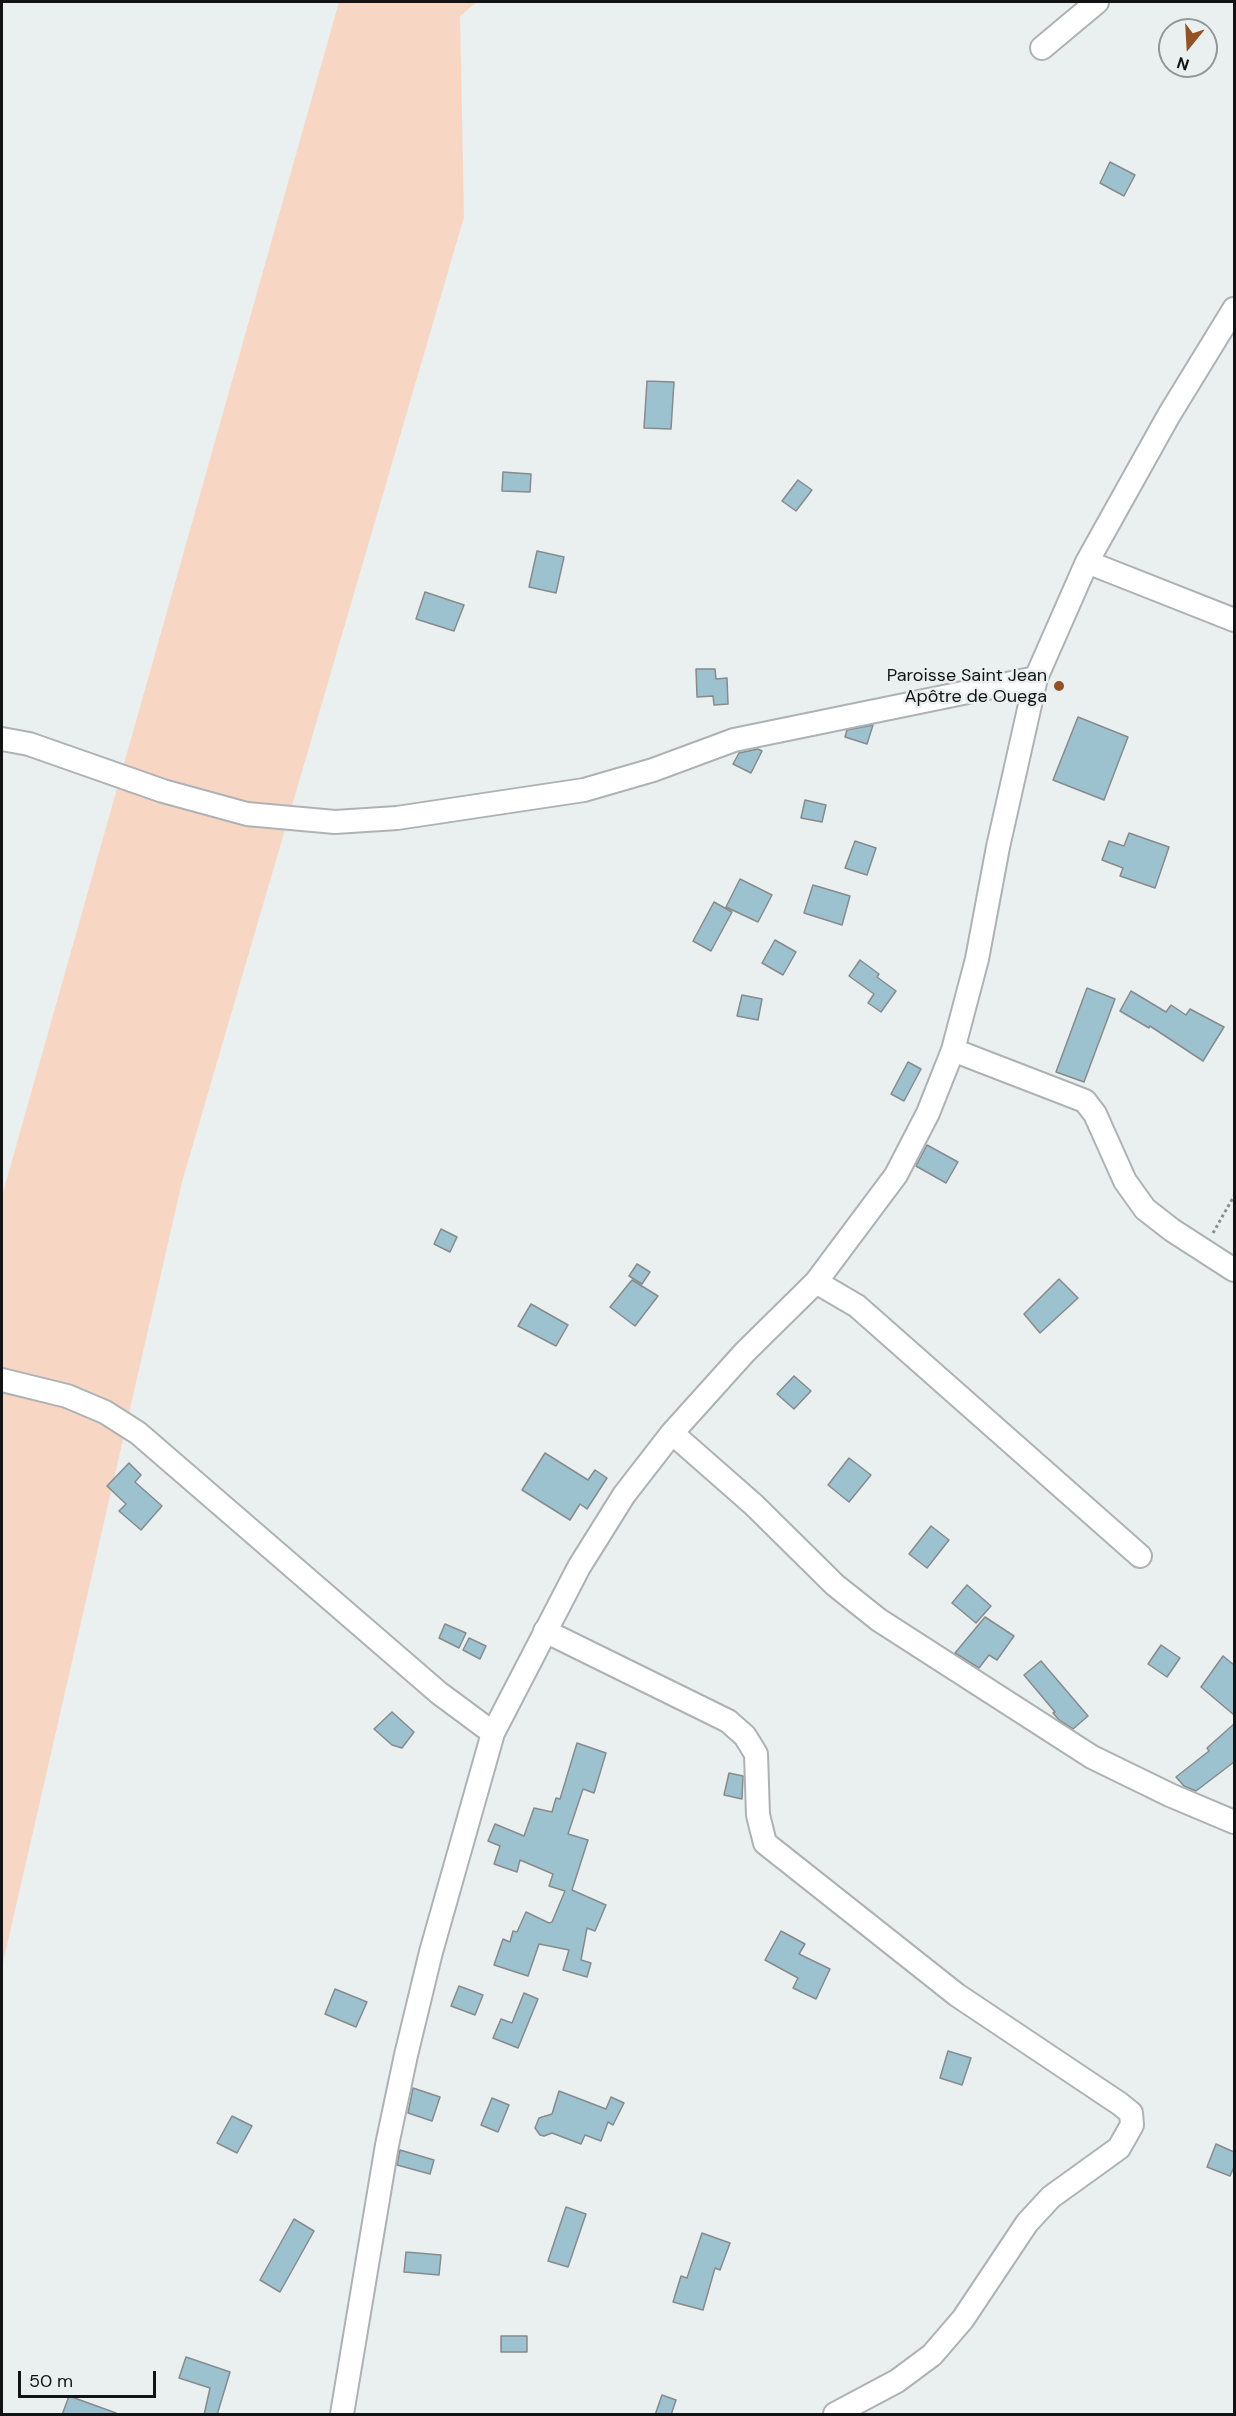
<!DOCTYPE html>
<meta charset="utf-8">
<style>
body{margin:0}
#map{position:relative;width:1236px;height:2416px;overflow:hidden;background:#eaeff0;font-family:"DM Sans",sans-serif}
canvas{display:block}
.frame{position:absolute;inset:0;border:3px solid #111314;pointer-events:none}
.north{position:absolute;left:1158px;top:18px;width:60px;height:60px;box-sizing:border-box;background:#eaeff0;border:2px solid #939798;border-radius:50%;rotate:198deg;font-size:16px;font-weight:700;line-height:24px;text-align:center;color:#111314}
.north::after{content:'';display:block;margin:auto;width:21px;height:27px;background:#945121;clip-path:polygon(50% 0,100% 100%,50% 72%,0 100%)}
.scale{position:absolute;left:18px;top:2371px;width:138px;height:27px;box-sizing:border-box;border:3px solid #111314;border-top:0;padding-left:8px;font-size:18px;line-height:21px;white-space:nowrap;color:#111314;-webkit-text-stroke:4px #eaeff0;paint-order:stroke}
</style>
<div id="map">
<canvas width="1236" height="2416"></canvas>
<div class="frame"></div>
<div class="north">N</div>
<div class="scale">50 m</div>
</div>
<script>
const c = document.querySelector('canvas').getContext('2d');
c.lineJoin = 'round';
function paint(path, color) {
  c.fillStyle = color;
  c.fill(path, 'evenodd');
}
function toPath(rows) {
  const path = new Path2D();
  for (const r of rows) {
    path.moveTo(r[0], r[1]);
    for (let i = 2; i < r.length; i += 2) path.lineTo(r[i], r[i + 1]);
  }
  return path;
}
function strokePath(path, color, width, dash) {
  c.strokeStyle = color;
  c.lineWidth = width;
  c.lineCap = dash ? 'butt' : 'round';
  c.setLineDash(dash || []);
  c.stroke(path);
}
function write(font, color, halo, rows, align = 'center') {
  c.font = font + ' "DM Sans",sans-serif';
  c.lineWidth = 5;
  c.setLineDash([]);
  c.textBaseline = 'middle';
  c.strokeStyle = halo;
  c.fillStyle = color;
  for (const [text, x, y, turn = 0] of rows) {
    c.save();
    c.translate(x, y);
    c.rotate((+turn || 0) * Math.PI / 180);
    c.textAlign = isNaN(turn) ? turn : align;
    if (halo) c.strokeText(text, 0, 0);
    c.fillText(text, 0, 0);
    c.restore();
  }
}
paint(toPath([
 [339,2,477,2,460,16,464,217,182,1182,2,1967,2,1196]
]), '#f7d7c4');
const building = toPath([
 [1110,162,1135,175,1124,196,1100,183,1110,162],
 [647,381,674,382,671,429,644,428,647,381],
 [503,472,531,474,530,492,502,491,503,472],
 [798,480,812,490,796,511,782,501,798,480],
 [537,551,564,557,556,593,529,587,537,551],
 [425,592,464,605,454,631,416,619,425,592],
 [696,669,715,669,716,679,727,678,728,704,714,705,713,696,697,697,696,669],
 [1078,717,1128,737,1104,800,1053,780,1078,717],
 [873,725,867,744,845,737,847,730,873,725],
 [758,749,762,751,751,773,733,764,739,753,758,749],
 [805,800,826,805,822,822,801,818,805,800],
 [1129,833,1169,847,1155,888,1120,876,1123,868,1102,860,1109,841,1124,846,1129,833],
 [855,841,876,848,867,875,845,868,855,841],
 [740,879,772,895,758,922,726,907,740,879],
 [813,885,850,896,842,925,804,913,813,885],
 [714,902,732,912,711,951,693,941,714,902],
 [775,940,796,952,783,975,762,963,775,940],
 [860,960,879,974,877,977,896,991,881,1012,868,1003,874,994,849,976,860,960],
 [1087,988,1115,999,1084,1082,1056,1072,1087,988],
 [1131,991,1166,1012,1171,1005,1186,1015,1190,1009,1224,1027,1203,1061,1150,1026,1149,1028,1120,1011,1131,991],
 [742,995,762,999,758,1020,737,1016,742,995],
 [908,1062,921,1069,904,1101,891,1094,908,1062],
 [927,1145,958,1162,946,1183,916,1166,927,1145],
 [441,1229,457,1237,450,1252,434,1244,441,1229],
 [637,1264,650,1272,642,1284,629,1276,637,1264],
 [1059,1279,1078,1298,1040,1333,1024,1314,1059,1279],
 [632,1280,658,1296,635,1326,610,1307,632,1280],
 [531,1304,568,1325,556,1346,518,1326,531,1304],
 [794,1376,811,1391,794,1409,777,1394,794,1376],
 [545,1453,588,1480,595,1470,607,1478,587,1509,580,1504,570,1520,522,1490,545,1453],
 [849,1458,871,1475,849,1502,828,1485,849,1458],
 [129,1463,141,1475,135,1482,162,1506,141,1530,119,1511,126,1504,107,1486,129,1463],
 [931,1526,949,1540,927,1568,909,1554,931,1526],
 [967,1585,991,1606,976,1623,952,1603,967,1585],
 [985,1617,1014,1636,997,1660,989,1655,979,1668,955,1653,985,1617],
 [445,1624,466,1633,459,1648,439,1638,445,1624],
 [469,1638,486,1646,480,1659,463,1650,469,1638],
 [1161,1645,1180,1658,1167,1677,1148,1664,1161,1645],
 [1223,1656,1234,1665,1234,1715,1201,1687,1223,1656],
 [1041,1661,1088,1716,1073,1729,1059,1720,1053,1713,1055,1712,1024,1675,1041,1661],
 [392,1712,414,1732,402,1748,392,1745,374,1729,392,1712],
 [1234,1724,1234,1762,1196,1791,1184,1786,1176,1777,1209,1751,1207,1748,1234,1724],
 [577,1743,606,1753,594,1793,583,1789,568,1834,588,1840,572,1890,606,1905,595,1931,587,1928,581,1960,591,1963,587,1977,563,1970,569,1950,539,1944,528,1976,494,1965,503,1939,510,1942,513,1931,517,1932,526,1912,549,1923,552,1922,565,1891,549,1886,553,1874,520,1860,517,1872,494,1864,500,1846,488,1841,495,1824,524,1836,534,1808,552,1812,556,1798,560,1799,577,1743],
 [729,1773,743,1776,742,1799,724,1795,729,1773],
 [781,1931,805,1944,799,1954,830,1969,816,1999,793,1988,798,1978,765,1960,781,1931],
 [459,1986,483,1995,475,2015,451,2006,459,1986],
 [335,1989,367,2002,356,2027,325,2014,335,1989],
 [524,1993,538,1999,518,2048,493,2038,501,2019,512,2023,524,1993],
 [948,2051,971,2058,962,2085,940,2078,948,2051],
 [413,2088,440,2097,432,2121,408,2113,413,2088],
 [559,2091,606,2109,611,2097,624,2103,613,2125,608,2122,601,2141,585,2135,581,2144,552,2133,544,2136,540,2135,535,2128,539,2118,552,2114,559,2091],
 [492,2098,509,2105,498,2132,481,2125,492,2098],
 [232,2116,252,2126,237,2153,217,2143,232,2116],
 [1216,2144,1234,2152,1234,2167,1230,2176,1207,2167,1216,2144],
 [400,2150,434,2160,430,2174,397,2165,400,2150],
 [566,2207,586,2214,568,2267,548,2261,566,2207],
 [294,2219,314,2231,280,2292,260,2280,294,2219],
 [702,2233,730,2243,720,2270,715,2268,703,2310,673,2302,681,2276,687,2278,702,2233],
 [406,2252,441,2255,439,2275,404,2272,406,2252],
 [501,2336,527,2336,527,2352,501,2352,501,2336],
 [186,2357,230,2372,217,2415,204,2415,210,2388,179,2378,186,2357],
 [662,2395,676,2400,671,2415,655,2415,662,2395],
 [69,2396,116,2413,115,2415,62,2415,69,2396]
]);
paint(building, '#9cc1cf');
strokePath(building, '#878b8c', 1.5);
const street = toPath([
 [1042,48,1097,2],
 [1087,562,1234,620],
 [2,739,29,744,163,791,247,814,335,822,397,818,584,790,653,770,734,740,1036,678],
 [953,1050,1085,1101,1095,1114,1125,1181,1145,1209,1172,1230,1234,1270],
 [816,1282,857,1306,1140,1556],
 [2,1380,67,1396,105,1412,138,1433,439,1693,493,1733],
 [672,1433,754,1505,835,1585,879,1620,1092,1757,1170,1795,1234,1822],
 [545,1631,728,1721,745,1736,756,1754,758,1815,765,1843,957,1995,1120,2104,1131,2113,1132,2125,1119,2148,1051,2197,1027,2223,963,2319,932,2355,897,2381,835,2414],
 [342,2414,387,2145,406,2055,431,1952,493,1733,579,1567,624,1495,672,1433,745,1352,816,1282,896,1175,928,1113,953,1050,977,959,998,847,1036,678,1087,562,1169,415,1234,309]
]);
strokePath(street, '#aeb2b4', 26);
strokePath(toPath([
 [1213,1233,1234,1196]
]), '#8b8f90', 3, [3, 3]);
strokePath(street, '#fff', 22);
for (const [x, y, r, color] of [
 [1059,686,6,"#945121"]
]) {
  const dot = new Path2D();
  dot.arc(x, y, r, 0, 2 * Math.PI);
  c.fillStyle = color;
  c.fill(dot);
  strokePath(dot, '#eaeff0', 2);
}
write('18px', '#111314', '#eaeff0', [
 ["Paroisse Saint Jean",1047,676],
 ["Apôtre de Ouega",1047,697]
], 'right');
</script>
